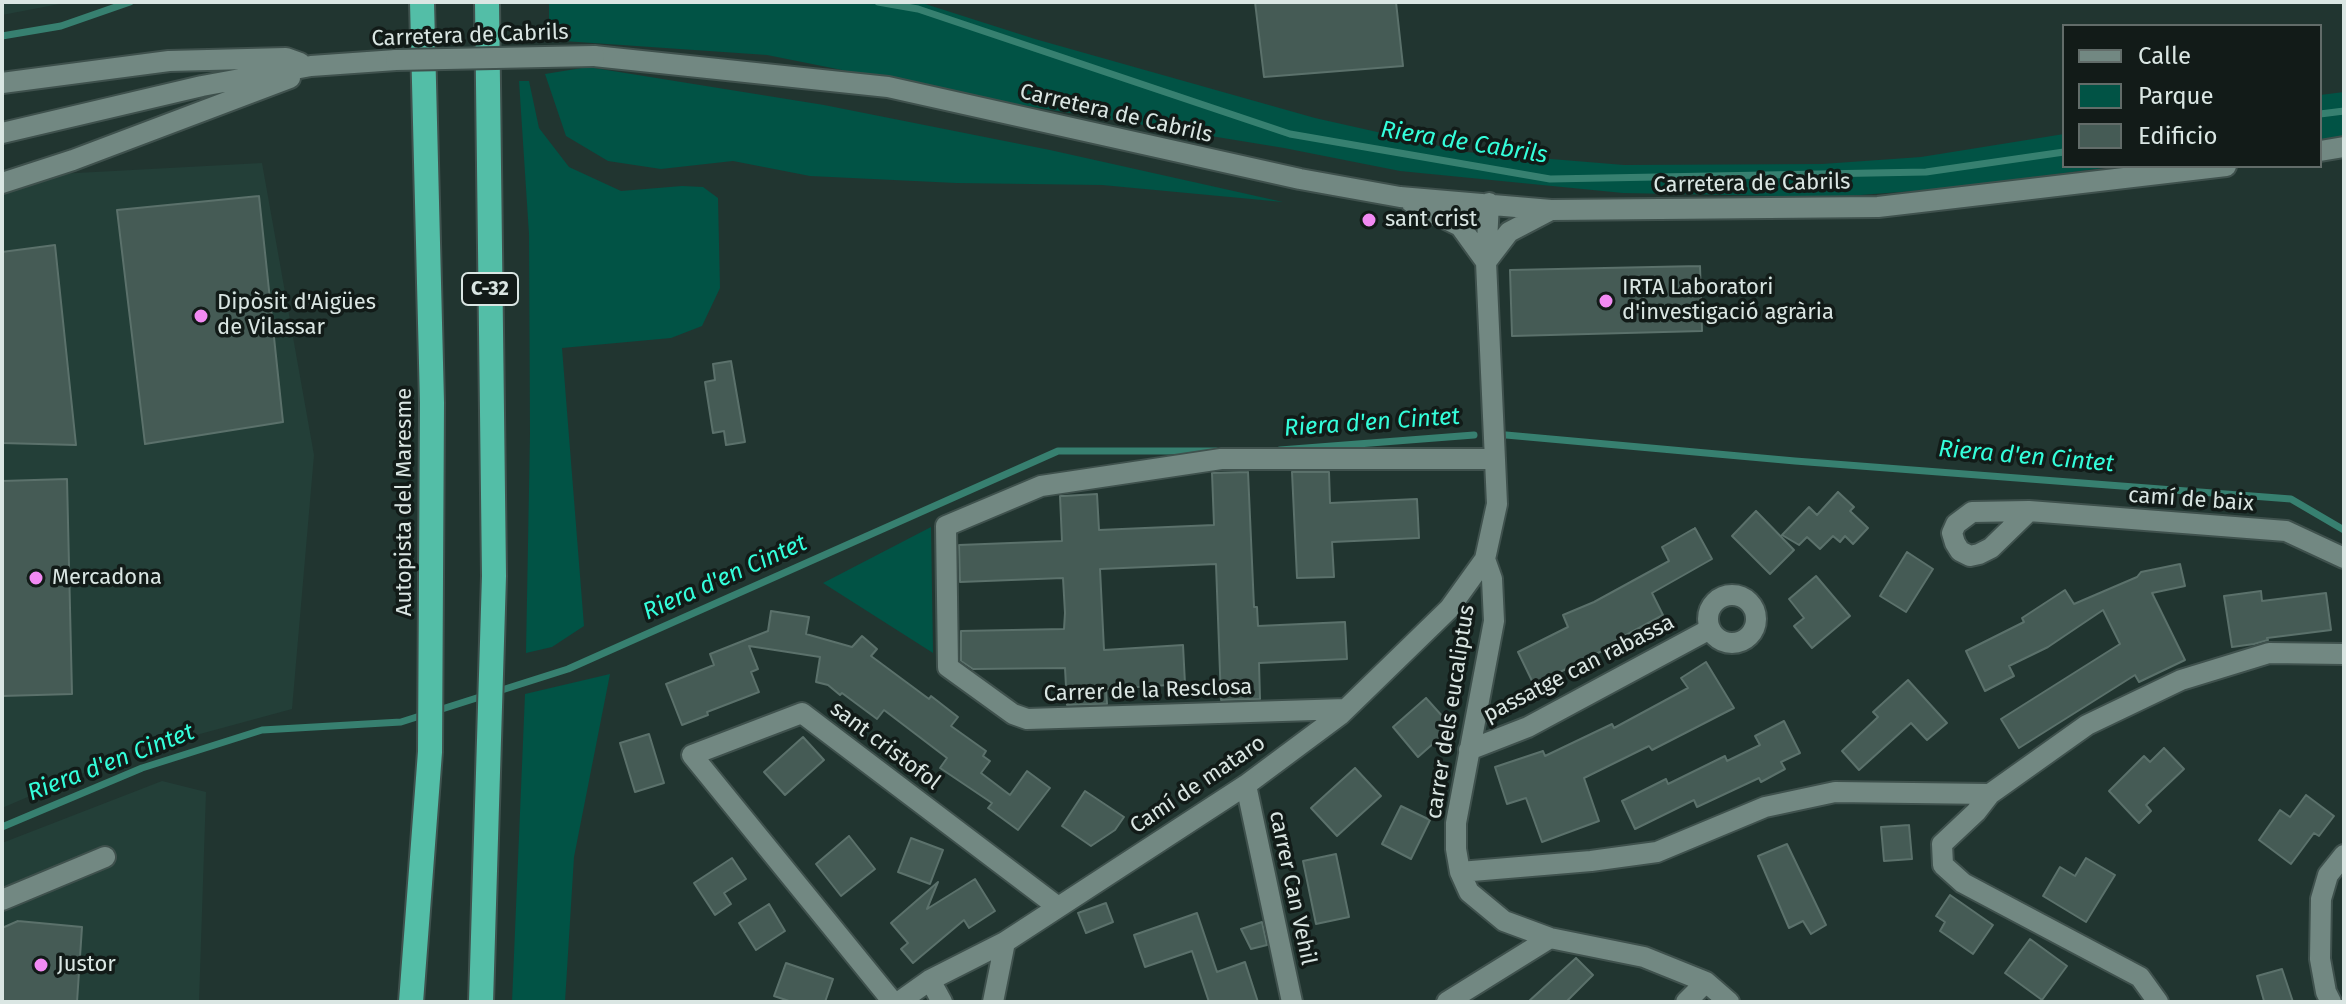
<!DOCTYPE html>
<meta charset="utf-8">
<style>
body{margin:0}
#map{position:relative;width:2346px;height:1004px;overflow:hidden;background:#213530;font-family:"Fira Sans",sans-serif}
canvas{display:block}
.frame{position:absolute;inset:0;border:4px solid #dae6e3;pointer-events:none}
.legend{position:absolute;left:2062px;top:24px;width:260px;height:144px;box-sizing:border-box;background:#121b18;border:2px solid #626c69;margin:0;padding:10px 14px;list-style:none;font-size:24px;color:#dae6e3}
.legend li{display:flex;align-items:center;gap:16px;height:40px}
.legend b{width:40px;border:2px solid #626c69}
</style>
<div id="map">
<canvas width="2346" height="1004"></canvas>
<div class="frame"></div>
<ul class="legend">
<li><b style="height:10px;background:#728882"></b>Calle</li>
<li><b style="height:22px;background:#015345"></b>Parque</li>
<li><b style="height:22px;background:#455b55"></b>Edificio</li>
</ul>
</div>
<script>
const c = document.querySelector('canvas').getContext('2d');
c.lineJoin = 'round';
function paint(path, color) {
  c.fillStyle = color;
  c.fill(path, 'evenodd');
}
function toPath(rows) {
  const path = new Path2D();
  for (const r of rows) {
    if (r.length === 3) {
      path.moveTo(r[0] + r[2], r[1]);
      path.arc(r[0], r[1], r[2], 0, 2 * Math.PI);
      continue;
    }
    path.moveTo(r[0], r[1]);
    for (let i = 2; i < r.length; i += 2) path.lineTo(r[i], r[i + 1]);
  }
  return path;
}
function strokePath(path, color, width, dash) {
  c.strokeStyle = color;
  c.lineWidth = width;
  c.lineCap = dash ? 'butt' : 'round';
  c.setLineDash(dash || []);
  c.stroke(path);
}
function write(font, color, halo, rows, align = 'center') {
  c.font = font + ' "Fira Sans",sans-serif';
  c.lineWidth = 7;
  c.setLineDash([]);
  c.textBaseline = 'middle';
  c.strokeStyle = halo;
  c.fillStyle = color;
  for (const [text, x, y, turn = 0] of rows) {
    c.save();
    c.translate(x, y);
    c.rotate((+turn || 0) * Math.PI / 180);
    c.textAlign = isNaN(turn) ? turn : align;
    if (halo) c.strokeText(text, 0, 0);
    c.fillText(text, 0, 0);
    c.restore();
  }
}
paint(toPath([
 [2,2,70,2,2,15],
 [262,163,314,455,292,709,130,753,2,808,2,185,58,174],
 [162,781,206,792,199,1002,2,1002,2,843]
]), '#233f38');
paint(toPath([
 [549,2,919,2,1035,39,1315,118,1466,152,1624,165,1822,164,1921,157,2064,134,2064,166,2119,166,1941,189,1833,197,1623,193,1400,171,1284,148,997,101,767,55,549,40],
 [588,67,824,105,1050,150,1283,202,1102,185,956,183,810,176,733,161,661,169,608,161,566,136,545,74],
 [519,81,529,81,539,128,569,167,621,191,682,186,703,187,718,198,720,288,702,326,671,338,562,348,584,626,552,647,526,653,530,434,529,234],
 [2344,92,2344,138,2320,141,2320,95],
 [931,527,933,653,823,583],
 [610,674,574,857,565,1002,512,1002,525,694]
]), '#015345');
strokePath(toPath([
 [878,2,918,9,1290,134,1550,179,1926,172,2064,152],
 [2,36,61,26,130,2],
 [2320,114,2344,111],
 [1506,435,1795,461,2291,499,2344,530],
 [1280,450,1474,435],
 [2,827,142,768,262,730,401,722,568,669,1058,451,1216,451]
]), '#378070', 7);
const building = toPath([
 [1255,2,1396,2,1403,66,1264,77,1255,2],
 [259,196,283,422,145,444,117,210,259,196],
 [55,245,76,445,2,443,2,252,55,245],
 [1700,266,1702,331,1512,336,1510,270,1700,266],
 [731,361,745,442,726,445,724,431,713,433,705,382,715,380,713,364,731,361],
 [1248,472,1254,607,1257,607,1258,626,1345,622,1347,659,1259,663,1260,699,1221,700,1216,564,1100,569,1104,650,1183,645,1185,684,1106,689,1107,704,1067,705,1065,668,973,669,961,661,961,631,1064,629,1065,613,1063,578,960,582,959,545,1062,541,1060,496,1064,496,1097,494,1099,530,1214,525,1212,473,1248,472],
 [1292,472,1329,472,1330,503,1417,499,1419,538,1332,542,1334,577,1297,578,1292,472],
 [67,479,72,694,2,696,2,481,67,479],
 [1838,492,1854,507,1850,511,1868,528,1853,544,1845,536,1840,542,1833,536,1820,549,1807,537,1799,545,1782,535,1809,507,1817,515,1838,492],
 [1756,511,1794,550,1770,574,1732,536,1756,511],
 [1695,528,1712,559,1652,593,1663,615,1613,642,1614,645,1534,685,1518,652,1568,627,1563,615,1594,602,1669,561,1662,547,1695,528],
 [1907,552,1933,569,1906,612,1880,596,1907,552],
 [2180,564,2185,586,2152,593,2185,660,2139,682,2135,675,2019,748,2001,719,2120,644,2103,610,2048,647,2009,666,2014,676,1985,691,1966,651,2024,622,2022,618,2065,590,2074,604,2137,577,2141,572,2180,564],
 [1816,576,1850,616,1812,648,1794,626,1804,618,1789,599,1816,576],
 [2261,591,2262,601,2326,593,2331,630,2267,638,2268,640,2254,644,2232,647,2224,596,2261,591],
 [771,611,809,617,806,634,852,647,862,636,877,649,871,656,929,699,931,696,958,717,951,726,986,751,983,756,990,761,981,773,1010,795,1027,771,1050,788,1018,830,988,808,992,803,940,768,947,758,884,710,877,719,842,693,840,695,828,685,816,682,820,657,749,646,758,669,751,672,759,692,707,712,708,715,682,725,666,684,714,665,710,654,768,631,771,611],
 [1706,662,1734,708,1652,750,1649,746,1584,778,1599,821,1542,842,1526,798,1507,804,1495,767,1543,751,1545,756,1612,724,1614,728,1688,688,1681,678,1706,662],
 [1908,680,1947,723,1927,740,1911,723,1859,770,1842,751,1878,717,1873,712,1908,680],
 [1426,698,1452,727,1418,757,1393,727,1426,698],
 [1784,721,1800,753,1781,762,1785,769,1761,782,1759,778,1697,807,1694,800,1635,829,1622,801,1666,779,1668,784,1725,756,1727,761,1760,745,1755,736,1784,721],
 [649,734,664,783,635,792,620,743,649,734],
 [803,737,824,760,785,795,764,772,803,737],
 [2164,748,2184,769,2146,805,2151,811,2139,823,2109,791,2144,756,2150,762,2164,748],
 [1355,768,1381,796,1337,836,1311,808,1355,768],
 [1085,791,1124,817,1115,830,1091,846,1062,826,1085,791],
 [2306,795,2334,816,2319,836,2314,833,2291,864,2259,840,2280,810,2290,817,2306,795],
 [1401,806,1430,820,1411,859,1382,844,1401,806],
 [1909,825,1912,859,1884,861,1881,827,1909,825],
 [849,836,875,869,841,896,816,864,849,836],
 [911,838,943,850,930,884,898,872,911,838],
 [1787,844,1826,925,1811,934,1803,921,1789,928,1758,856,1787,844],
 [1336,854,1349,917,1316,924,1303,861,1336,854],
 [732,858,746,879,724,893,731,904,715,915,694,883,732,858],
 [2086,858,2115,875,2086,922,2043,896,2060,867,2075,876,2086,858],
 [975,879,995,911,969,928,964,920,913,963,901,949,908,943,891,923,938,882,927,909,975,879],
 [1950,895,1993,925,1973,954,1940,931,1945,922,1936,916,1950,895],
 [1106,903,1113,922,1086,933,1078,913,1106,903],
 [769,904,785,931,756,950,739,923,769,904],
 [1197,913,1217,972,1245,962,1258,1002,1209,1002,1192,951,1145,967,1134,935,1197,913],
 [18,921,82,927,77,1002,2,1002,2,928,18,921],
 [1262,922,1267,945,1251,949,1241,929,1262,922],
 [2030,939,2067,966,2042,1000,2005,973,2030,939],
 [1576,958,1593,975,1566,1002,1528,1002,1576,958],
 [786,963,833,979,825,1002,792,1002,774,996,786,963],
 [2282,969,2293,1002,2264,1001,2257,976,2282,969]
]);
paint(building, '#455b55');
strokePath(building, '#5b716b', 2);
const minor = toPath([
 [594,56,888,87,1300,179,1400,197,1551,210,1878,207,2226,166],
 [2,83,169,61,286,58,300,63],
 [2,133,202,86,311,66,396,60],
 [2320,151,2344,147],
 [2,183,73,160,290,78],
 [1411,202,1460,226,1486,262,1509,232,1551,210],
 [1489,203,1486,262,1497,504,1485,559,1492,579,1494,621,1456,823,1456,849,1460,872,1469,892,1504,921,1550,938,1644,957,1706,982,1729,1002],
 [2029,511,1991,548,1979,554,1970,556,1960,551,1955,543,1952,533,1956,524,1972,512,2029,511,2286,531,2344,558],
 [1732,619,24],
 [1346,709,1027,719,1013,714,948,667,946,526,1041,486,1221,459,1495,459],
 [1469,750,1528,727,1710,629],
 [1246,785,1292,1002],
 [1990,794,1976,812,1942,844,1943,865,1963,883,2140,977,2158,1002],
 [1460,872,1591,861,1657,852,1765,807,1835,792,1990,794,2087,725,2181,680,2269,653,2344,654],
 [2,900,105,857],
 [930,980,942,1002],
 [893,1002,692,755,802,713,1058,907],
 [899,1002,930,980,1005,942,1246,785,1340,715,1449,609,1485,559],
 [993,1002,1005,942],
 [1447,1002,1550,938],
 [1686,1002,1706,982],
 [2331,1002,2326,992,2320,959,2321,899,2328,875,2344,855]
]);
const highway = toPath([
 [411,1002,430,752,432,403,422,2],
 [481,1002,494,576,487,2]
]);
strokePath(minor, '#3f514d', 24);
strokePath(highway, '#3f514d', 28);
strokePath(minor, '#728882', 20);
strokePath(highway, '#53bea7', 24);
const minorBridge = toPath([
 [396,60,594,56]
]);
strokePath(minorBridge, '#3f514d', 24, []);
strokePath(minorBridge, '#728882', 20);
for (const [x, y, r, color] of [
 [1369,220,8,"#f28af3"],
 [1606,301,8,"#f28af3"],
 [201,316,8,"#f28af3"],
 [36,578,8,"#f28af3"],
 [41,965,8,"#f28af3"]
]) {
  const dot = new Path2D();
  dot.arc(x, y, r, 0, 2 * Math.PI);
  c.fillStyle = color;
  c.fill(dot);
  strokePath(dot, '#121b18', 3);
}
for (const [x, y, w] of [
 [490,289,56]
]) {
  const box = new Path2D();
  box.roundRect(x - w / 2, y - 16, w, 32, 6);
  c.fillStyle = '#121b18';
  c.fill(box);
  strokePath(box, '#dae6e3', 2);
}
write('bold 20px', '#dae6e3', null, [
 ["C-32",490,289]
]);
write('22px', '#dae6e3', '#121b18', [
 ["Carretera de Cabrils",470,36,-2],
 ["Carretera de Cabrils",1116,114,13],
 ["Carretera de Cabrils",1752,184,-1],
 ["camí de baix",2191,500,4],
 ["Autopista del Maresme",405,502,-90],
 ["passatge can rabassa",1579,669,-27],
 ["Carrer de la Resclosa",1148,691,-2],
 ["carrer dels eucaliptus",1451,712,-81],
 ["sant cristofol",885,746,37],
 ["Camí de mataro",1198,785,-34],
 ["carrer Can Vehil",1292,888,78]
]);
write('22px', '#dae6e3', '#121b18', [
 ["sant crist",1385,220],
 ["IRTA Laboratori",1622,288],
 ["d'investigació agrària",1622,313],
 ["Dipòsit d'Aigües",217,303],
 ["de Vilassar",217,328],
 ["Mercadona",52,578],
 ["Justor",57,965]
], 'left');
write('italic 24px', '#34fedb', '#121b18', [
 ["Riera de Cabrils",1464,143,9],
 ["Riera d'en Cintet",1372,423,-4],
 ["Riera d'en Cintet",2026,457,5],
 ["Riera d'en Cintet",725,578,-24],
 ["Riera d'en Cintet",111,763,-21]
]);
</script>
